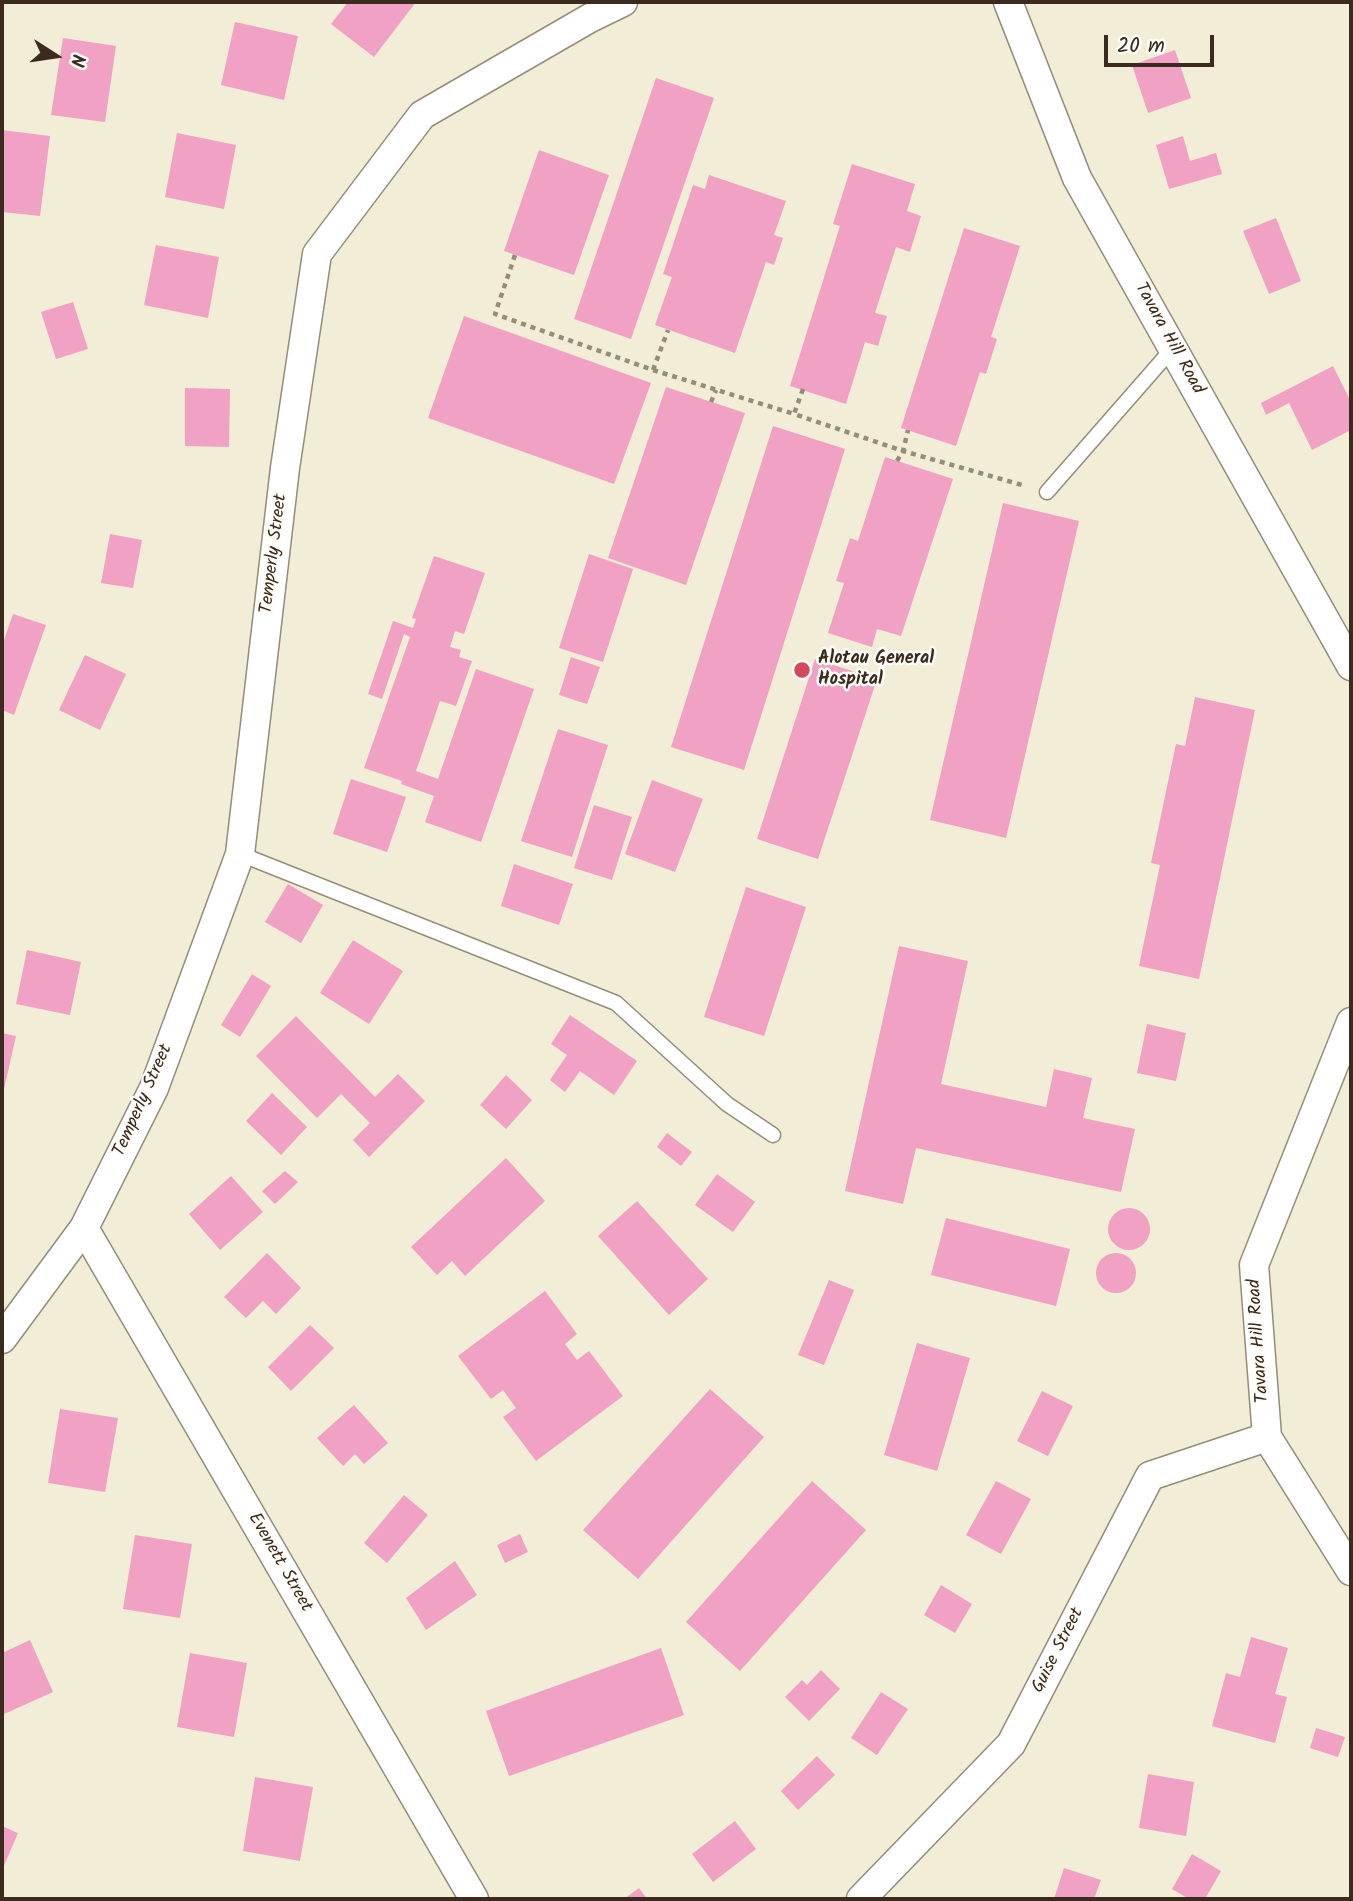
<!DOCTYPE html>
<style>
body{margin:0}
#map{position:relative;width:1353px;height:1901px;overflow:hidden;background:#f1edd7;font-family:Kalam,sans-serif}
canvas{display:block}
.frame{position:absolute;inset:0;border:4px solid #3b2a1e;pointer-events:none}
.north{position:absolute;left:21px;top:21px;width:70px;height:70px;-webkit-text-stroke:5px #fdfcf7;paint-order:stroke;rotate:102deg;font-size:19px;font-weight:700;line-height:28px;text-align:center;color:#3b2a1e}
.north::after{content:'';display:block;margin:auto;width:24px;height:32px;background:#3b2a1e;clip-path:polygon(50% 0,100% 100%,50% 72%,0 100%)}
.scale{position:absolute;left:1104px;top:35px;width:110px;height:32px;box-sizing:border-box;border:4px solid #3b2a1e;border-top:0;padding-left:9px;font-size:21px;line-height:24px;white-space:nowrap;color:#3b2a1e;-webkit-text-stroke:5px #fdfcf7;paint-order:stroke}
</style>
<div id="map">
<canvas width="1353" height="1901"></canvas>
<div class="frame"></div>
<div class="north">N</div>
<div class="scale">20 m</div>
</div>
<script>
const c = document.querySelector('canvas').getContext('2d');
c.lineJoin = 'round';
function paint(path, color) {
  c.fillStyle = color;
  c.fill(path, 'evenodd');
}
function toPath(rows) {
  const path = new Path2D();
  for (const r of rows) {
    if (r.length === 3) {
      path.moveTo(r[0] + r[2], r[1]);
      path.arc(r[0], r[1], r[2], 0, 2 * Math.PI);
      continue;
    }
    path.moveTo(r[0], r[1]);
    for (let i = 2; i < r.length; i += 2) path.lineTo(r[i], r[i + 1]);
  }
  return path;
}
function strokePath(path, color, width, dash) {
  c.strokeStyle = color;
  c.lineWidth = width;
  c.lineCap = dash ? 'butt' : 'round';
  c.setLineDash(dash || []);
  c.stroke(path);
}
function write(font, color, halo, rows, align = 'center') {
  c.font = font + ' Kalam,sans-serif';
  c.lineWidth = 5;
  c.setLineDash([]);
  c.textBaseline = 'middle';
  c.strokeStyle = halo;
  c.fillStyle = color;
  for (const [text, x, y, turn = 0] of rows) {
    c.save();
    c.translate(x, y);
    c.rotate((+turn || 0) * Math.PI / 180);
    c.textAlign = isNaN(turn) ? turn : align;
    if (halo) c.strokeText(text, 0, 0);
    c.fillText(text, 0, 0);
    c.restore();
  }
}
paint(toPath([
 [348,2,416,2,374,57,331,24],
 [235,22,298,36,284,100,221,85],
 [63,38,116,46,105,122,51,115],
 [1175,50,1191,98,1148,113,1132,65],
 [656,78,714,98,631,339,574,319],
 [2,130,50,136,40,216,2,212],
 [177,133,236,145,224,209,165,197],
 [1183,136,1190,161,1216,153,1222,174,1169,189,1156,145],
 [539,150,609,175,574,275,504,251],
 [852,164,915,184,907,211,921,216,910,252,896,247,875,313,887,316,878,346,865,342,846,404,790,386,840,226,833,224],
 [709,175,786,201,774,235,783,238,774,265,766,262,735,353,655,325,672,277,663,274,693,185,705,189],
 [1276,218,1301,281,1269,294,1243,231],
 [964,228,1020,246,991,337,997,339,986,374,980,372,956,446,901,428],
 [156,245,219,257,208,318,144,305],
 [73,302,88,349,56,359,41,312],
 [464,316,651,383,614,484,428,418],
 [1333,366,1351,402,1351,430,1312,450,1289,403,1266,415,1261,403],
 [666,387,745,413,686,585,608,558],
 [185,388,230,389,229,447,185,446],
 [773,426,845,449,744,770,671,747],
 [885,457,953,479,901,636,877,629,872,647,828,633,844,583,836,581,850,538,858,541],
 [1003,503,1079,521,1006,838,930,820],
 [110,534,142,540,133,588,101,583],
 [589,554,633,569,603,662,559,648],
 [434,556,485,573,464,634,455,631,450,647,461,650,459,657,472,661,456,706,440,701,416,771,438,779,476,669,534,689,481,842,425,822,434,796,401,784,402,781,364,768,410,637,404,634,382,699,368,694,393,621,413,628,416,619,412,618],
 [13,614,46,625,14,715,2,710,2,646],
 [85,655,126,674,100,730,59,710],
 [571,657,600,667,587,704,559,695],
 [815,659,877,679,818,859,757,839],
 [1195,697,1255,710,1199,979,1139,966,1160,865,1151,863,1176,744,1185,746],
 [558,729,608,745,572,857,521,841],
 [351,779,406,797,387,852,333,834],
 [652,780,703,799,675,872,625,854],
 [594,805,632,817,612,880,574,868],
 [514,864,573,884,559,925,501,906],
 [288,884,323,905,301,943,265,922],
 [746,887,806,907,764,1036,704,1017],
 [353,940,403,971,369,1024,320,993],
 [899,946,968,961,941,1084,1046,1107,1054,1069,1092,1078,1083,1118,1135,1129,1121,1192,916,1148,903,1204,845,1191],
 [27,950,81,962,70,1015,16,1004],
 [252,974,271,986,240,1037,221,1025],
 [570,1015,637,1061,614,1095,580,1071,565,1092,550,1080,567,1055,551,1044],
 [296,1016,375,1097,398,1074,425,1101,369,1157,353,1140,370,1123,341,1094,317,1118,256,1056],
 [1147,1024,1186,1033,1176,1081,1137,1073],
 [2,1033,16,1036,4,1089,2,1088],
 [506,1075,532,1100,506,1129,480,1105],
 [272,1093,307,1127,281,1155,246,1121],
 [667,1133,692,1152,681,1166,657,1147],
 [506,1158,545,1201,465,1276,452,1261,437,1275,411,1247],
 [285,1171,298,1182,275,1204,262,1191],
 [717,1174,755,1202,733,1232,695,1205],
 [231,1176,263,1212,220,1250,189,1214],
 [637,1201,708,1279,669,1315,598,1236],
 [1129,1229,21],
 [946,1218,1070,1249,1056,1306,931,1275],
 [1116,1273,20],
 [267,1253,301,1288,276,1314,263,1301,246,1318,224,1297],
 [829,1280,854,1290,824,1365,798,1355],
 [545,1291,577,1334,565,1344,577,1360,589,1351,623,1396,536,1461,503,1417,516,1408,503,1390,491,1399,458,1356],
 [310,1325,334,1348,291,1391,268,1367],
 [917,1343,970,1358,937,1471,884,1455],
 [710,1389,764,1437,638,1579,583,1530],
 [1042,1391,1073,1406,1048,1456,1017,1441],
 [354,1405,388,1443,364,1464,355,1454,343,1466,317,1438],
 [60,1409,118,1418,105,1492,48,1483],
 [812,1481,866,1530,740,1671,686,1622],
 [996,1481,1031,1499,1001,1554,966,1535],
 [404,1495,428,1515,387,1563,364,1543],
 [520,1534,528,1552,505,1563,497,1545],
 [135,1535,192,1544,180,1618,123,1609],
 [455,1561,477,1595,426,1630,406,1598],
 [941,1585,972,1604,955,1633,924,1615],
 [1251,1637,1288,1648,1275,1694,1287,1697,1275,1743,1212,1726,1226,1673,1240,1677],
 [30,1640,53,1692,2,1715,2,1653],
 [661,1648,684,1715,509,1776,486,1711],
 [190,1653,247,1663,234,1737,177,1727],
 [821,1670,840,1689,809,1721,785,1697,802,1680,807,1685],
 [881,1692,908,1709,877,1755,851,1738],
 [1316,1728,1345,1737,1338,1757,1310,1748],
 [817,1756,835,1775,798,1810,781,1791],
 [1148,1774,1194,1782,1186,1836,1139,1828],
 [255,1777,313,1787,300,1861,243,1851],
 [735,1821,756,1849,713,1882,692,1854],
 [2,1826,18,1833,2,1870],
 [1192,1854,1221,1871,1205,1899,1189,1899,1172,1889],
 [1064,1868,1101,1880,1094,1899,1054,1899],
 [639,1888,647,1899,624,1899]
]), '#f1a1c3');
const lane = toPath([
 [1047,492,1173,348],
 [240,854,616,1003,727,1104,773,1135]
]);
const street = toPath([
 [1008,2,1077,178,1351,666],
 [1351,1022,1254,1265,1267,1437,1351,1571],
 [84,1228,474,1899],
 [2,1339,84,1228,154,1088,240,854,285,468,317,254,422,115,590,18,623,2],
 [861,1899,1011,1744,1150,1476,1267,1437]
]);
strokePath(lane, '#968c7a', 17);
strokePath(street, '#968c7a', 31);
strokePath(toPath([
 [515,255,495,314,653,370,794,414],
 [653,370,668,330],
 [803,389,794,414,903,451,1022,485],
 [711,402,716,390],
 [897,461,903,451,908,430]
]), '#968c7a', 4.5, [5, 5]);
strokePath(lane, '#fff', 14);
strokePath(street, '#fff', 28);
for (const [x, y, r, color] of [
 [802,670,9,"#d1495b"]
]) {
  const dot = new Path2D();
  dot.arc(x, y, r, 0, 2 * Math.PI);
  c.fillStyle = color;
  c.fill(dot);
  strokePath(dot, '#fdfcf7', 2.5);
}
write('18px', '#3b2a1e', '#fdfcf7', [
 ["Tavara Hill Road",1168,339,61],
 ["Temperly Street",275,554,-83],
 ["Temperly Street",144,1101,-66],
 ["Tavara Hill Road",1260,1341,-94],
 ["Evenett Street",279,1563,60],
 ["Guise Street",1059,1651,-63]
]);
write('bold 18px', '#3b2a1e', '#fdfcf7', [
 ["Alotau General",818,660],
 ["Hospital",818,681]
], 'left');
</script>
